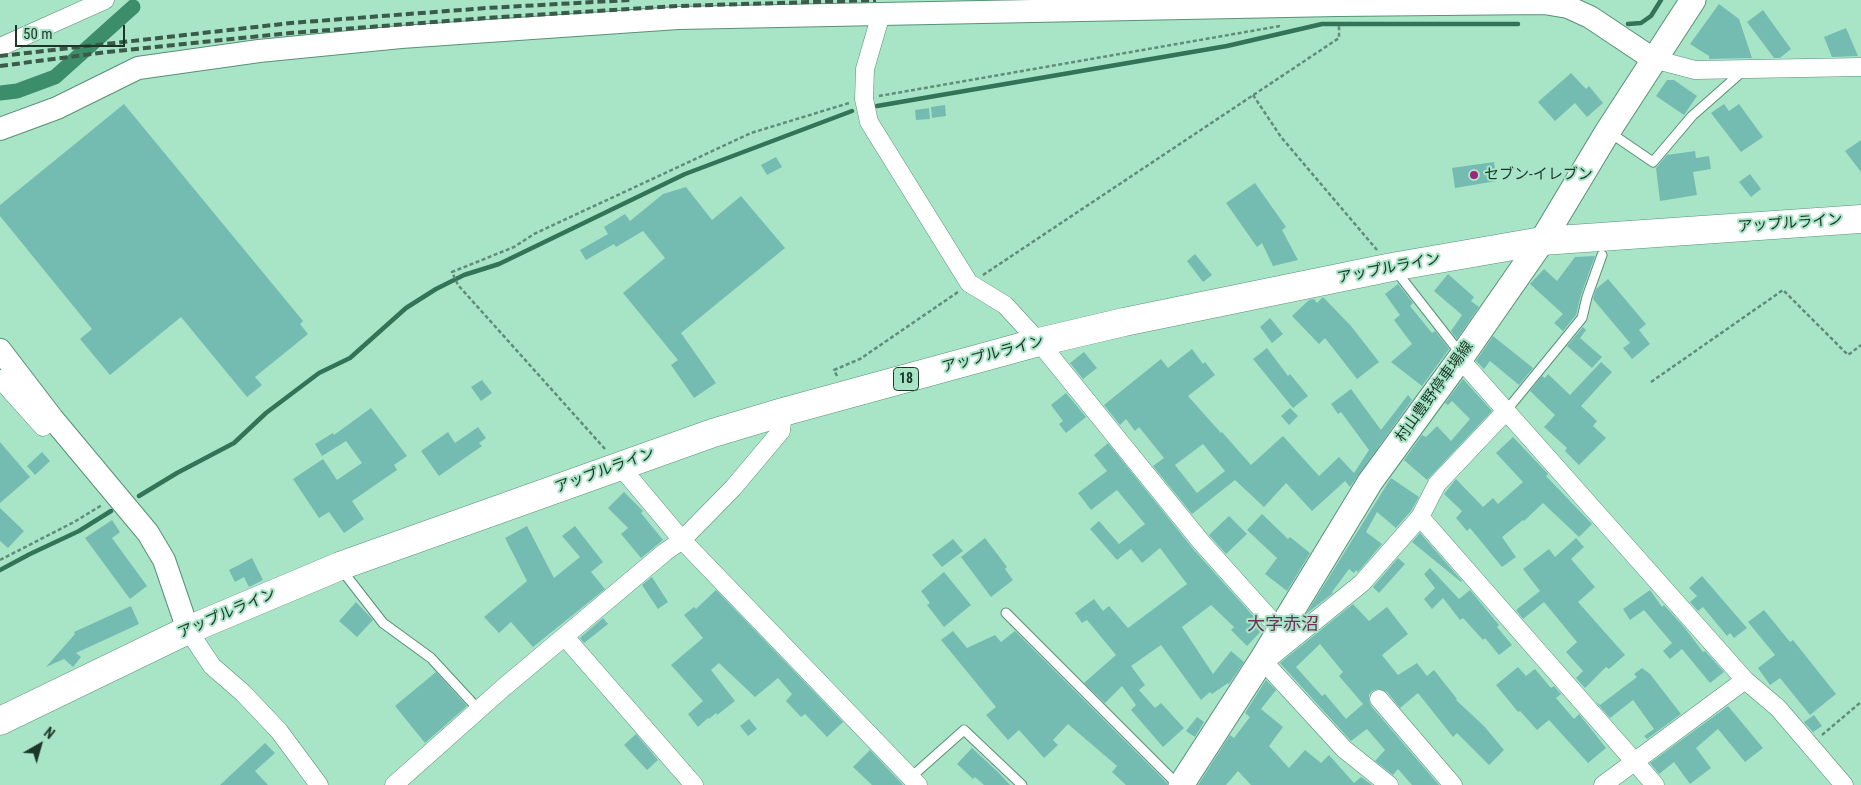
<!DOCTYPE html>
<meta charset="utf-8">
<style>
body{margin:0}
#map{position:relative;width:1861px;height:785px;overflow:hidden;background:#a8e5c6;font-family:"Roboto Condensed",sans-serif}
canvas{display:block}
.north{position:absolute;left:15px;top:720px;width:50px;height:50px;-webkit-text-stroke:4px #a8e5c6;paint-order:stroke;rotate:38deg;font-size:14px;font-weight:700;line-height:20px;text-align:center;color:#1d362a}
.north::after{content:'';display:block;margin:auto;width:18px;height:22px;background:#1d362a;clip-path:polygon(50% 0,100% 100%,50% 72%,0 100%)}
.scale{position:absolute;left:15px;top:25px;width:110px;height:22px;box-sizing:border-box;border:2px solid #1d362a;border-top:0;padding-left:6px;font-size:15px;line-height:18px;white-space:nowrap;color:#1d362a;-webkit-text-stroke:4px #a8e5c6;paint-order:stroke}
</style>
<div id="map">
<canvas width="1861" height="785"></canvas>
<div class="north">N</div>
<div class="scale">50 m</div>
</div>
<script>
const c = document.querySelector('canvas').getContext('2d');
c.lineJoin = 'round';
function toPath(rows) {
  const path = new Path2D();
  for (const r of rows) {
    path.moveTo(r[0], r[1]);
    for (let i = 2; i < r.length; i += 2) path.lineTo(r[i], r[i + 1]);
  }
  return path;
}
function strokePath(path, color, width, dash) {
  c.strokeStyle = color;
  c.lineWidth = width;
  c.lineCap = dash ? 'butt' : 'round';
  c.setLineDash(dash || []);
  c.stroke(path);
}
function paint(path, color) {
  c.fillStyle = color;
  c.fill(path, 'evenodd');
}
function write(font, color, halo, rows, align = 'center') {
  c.font = font + ' "Roboto Condensed","Noto Sans JP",sans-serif';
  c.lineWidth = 4;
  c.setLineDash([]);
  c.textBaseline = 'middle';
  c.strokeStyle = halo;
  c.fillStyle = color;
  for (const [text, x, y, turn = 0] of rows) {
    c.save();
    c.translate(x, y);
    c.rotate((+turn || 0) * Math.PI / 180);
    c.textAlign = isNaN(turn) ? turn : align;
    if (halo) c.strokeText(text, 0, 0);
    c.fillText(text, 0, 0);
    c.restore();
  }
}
strokePath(toPath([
 [1628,24,1641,23,1651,16,1661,0],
 [877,106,1227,46,1322,24,1518,24],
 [139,496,177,473,234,443,266,413,319,373,350,358,406,308,436,289,464,275,499,264,685,174,852,111],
 [0,570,30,554,79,531,111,511]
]), '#337458', 4.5);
strokePath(toPath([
 [0,93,17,91,55,77,133,7]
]), '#3c8e6b', 15);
paint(toPath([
 [1719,4,1739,19,1752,58,1709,59,1709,56,1690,44],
 [1763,10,1791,49,1780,58,1774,58,1747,22],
 [1846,28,1858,56,1832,57,1824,37],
 [1571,73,1586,89,1589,86,1603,103,1587,117,1575,103,1555,121,1538,102],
 [1667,80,1674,80,1697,96,1684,115,1656,96],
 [124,104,303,321,300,324,308,334,255,377,262,385,247,397,181,317,110,375,80,339,92,329,0,216,0,205],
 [1724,104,1729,111,1739,104,1763,137,1741,152,1711,113],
 [945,105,946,116,932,118,931,107],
 [929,108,930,119,916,120,915,110],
 [1861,140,1861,172,1845,151],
 [1695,151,1696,158,1709,156,1711,169,1693,172,1697,195,1660,201,1656,168,1667,155],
 [776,157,782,167,767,175,761,165],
 [1494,162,1497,181,1455,188,1452,168],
 [1750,174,1761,189,1751,197,1739,182],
 [1255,183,1286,227,1282,230,1298,260,1273,266,1262,243,1257,247,1226,203],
 [686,187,712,220,741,196,785,248,681,333,716,383,694,398,671,365,678,360,623,293,665,258,643,231,616,247,614,244,586,260,580,250,608,234,604,227,625,214,630,221,663,194],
 [1195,254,1212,275,1203,282,1187,261],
 [1595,256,1581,295,1576,315,1563,331,1554,323,1563,314,1530,284,1544,269,1557,281,1575,257],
 [1448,274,1474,297,1471,301,1479,307,1457,339,1451,331,1462,315,1434,291],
 [1608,279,1646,324,1639,330,1650,344,1632,359,1623,348,1630,343,1593,299,1596,289],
 [1398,284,1413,303,1410,306,1432,333,1435,331,1449,349,1422,386,1391,362,1412,344,1394,320,1400,315,1385,294],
 [1323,297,1351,326,1379,362,1357,379,1325,338,1319,344,1292,316,1309,300,1314,299,1317,303],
 [1270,318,1283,334,1272,343,1260,327],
 [1583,327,1586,330,1580,338,1602,357,1592,368,1567,346],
 [1493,336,1533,368,1519,385,1490,361,1484,369,1476,361],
 [1267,348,1288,376,1290,374,1308,396,1293,408,1253,359],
 [1192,349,1203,364,1205,362,1215,375,1188,396,1221,433,1222,432,1251,465,1283,436,1319,476,1339,457,1354,473,1369,450,1341,412,1338,414,1331,404,1351,389,1381,430,1408,395,1412,400,1350,487,1345,481,1312,511,1286,483,1264,507,1235,480,1192,514,1153,466,1164,458,1139,427,1135,431,1126,419,1120,425,1104,405,1161,359,1168,368],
 [1203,444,1225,471,1197,493,1175,465],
 [1084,352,1097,368,1083,379,1070,363],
 [1601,362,1612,372,1581,406,1597,421,1593,426,1606,438,1579,465,1565,451,1567,448,1544,427,1555,415,1530,391,1542,376,1545,378,1548,374,1570,395],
 [1463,379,1492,411,1427,480,1404,460,1422,435,1426,437,1437,426,1451,441,1470,419,1452,401,1448,405,1445,403],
 [482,380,492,393,481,401,471,387],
 [1066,393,1086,417,1066,433,1059,424,1063,421,1051,405],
 [371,408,407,456,394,465,397,470,352,501,364,519,344,533,329,512,319,518,293,479,323,459,337,480,362,463,346,441,322,456,315,444,333,433,334,435],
 [1290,408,1298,416,1289,425,1281,416],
 [478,427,486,438,479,443,482,446,439,476,421,451,448,432,455,443],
 [1513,437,1548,474,1546,476,1592,524,1579,537,1543,503,1524,521,1523,520,1502,537,1516,557,1502,567,1470,528,1467,531,1456,518,1462,511,1444,494,1456,479,1483,507,1493,498,1498,504,1523,482,1496,453],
 [0,442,30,477,0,503],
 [1108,443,1194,550,1264,628,1247,646,1231,630,1234,627,1211,605,1182,627,1213,674,1231,651,1244,662,1229,684,1228,683,1212,694,1210,692,1201,700,1161,645,1131,666,1145,685,1139,690,1155,708,1161,703,1184,728,1163,747,1131,710,1136,705,1122,686,1105,703,1084,683,1116,655,1087,620,1082,623,1075,613,1094,599,1103,611,1109,606,1128,628,1187,584,1160,548,1142,563,1131,549,1117,560,1090,529,1099,521,1119,544,1145,524,1117,490,1091,510,1078,493,1107,471,1094,455],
 [42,452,50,461,35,475,27,466],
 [1391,478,1419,497,1411,511,1396,528,1377,512,1366,532,1382,544,1358,572,1356,570,1354,573,1349,569,1332,592,1333,593,1306,614],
 [624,492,643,511,641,513,663,540,641,558,621,534,628,528,608,508],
 [0,508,24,531,8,548,0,541],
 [1262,514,1288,539,1290,537,1310,553,1287,591,1265,574,1277,558,1247,530],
 [1229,516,1247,534,1226,554,1209,535],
 [112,520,120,532,112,538,147,586,130,599,85,538],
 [527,526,554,578,580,557,562,536,575,526,603,562,591,572,605,589,533,647,511,622,499,633,484,617,527,581,505,538],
 [1420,533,1462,581,1461,582,1412,542],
 [985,538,1007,567,1005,569,1013,580,991,597,961,557],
 [1576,538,1584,547,1571,559,1595,587,1578,602,1625,655,1609,669,1606,667,1585,688,1576,678,1583,671,1566,652,1577,642,1544,602,1523,619,1516,610,1540,591,1523,569,1549,549,1555,557],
 [953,539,963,551,942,567,932,555],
 [252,558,263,580,249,587,244,577,235,582,229,570],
 [1398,558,1405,564,1379,593,1373,587],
 [1430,568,1459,599,1470,590,1499,625,1497,627,1512,645,1499,655,1485,638,1483,640,1463,618,1460,620,1443,598,1432,609,1424,599,1435,588,1424,574],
 [944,572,971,605,944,627,927,605,930,603,921,591],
 [1702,576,1747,628,1734,638,1730,633,1727,636,1703,607,1698,611,1690,602,1697,596,1689,588],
 [652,577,668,602,658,609,642,585],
 [716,590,843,722,827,737,805,714,801,717,786,701,792,694,778,678,755,697,719,663,711,670,735,701,717,715,716,713,709,719,708,718,698,727,688,714,703,701,671,665,703,638,684,615,694,607,696,609],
 [1650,590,1662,607,1664,605,1684,627,1703,652,1705,651,1724,672,1710,683,1682,649,1670,659,1663,651,1672,643,1644,610,1630,620,1623,609],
 [356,602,373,620,357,637,339,621],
 [1353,604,1369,621,1387,607,1408,634,1382,655,1398,675,1417,663,1427,676,1434,670,1457,699,1456,700,1484,726,1504,750,1489,765,1457,733,1453,737,1418,693,1400,708,1387,692,1378,689,1372,691,1369,695,1369,700,1371,706,1439,785,1412,785,1398,769,1393,775,1375,761,1385,750,1367,729,1351,741,1280,663],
 [1320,644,1343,672,1339,676,1363,704,1346,719,1325,694,1322,696,1296,667],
 [131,606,139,624,76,653,81,657,73,667,64,659,46,667,75,634,74,632],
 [1764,610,1790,642,1793,640,1836,694,1810,715,1780,678,1770,685,1758,668,1775,655,1748,622],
 [603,618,608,624,584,643,580,638],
 [953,631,967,648,995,635,1001,642,1015,631,1167,783,1167,785,1126,785,1112,772,1117,766,1068,724,1053,740,1058,745,1044,758,1019,730,1008,740,986,715,996,707,941,640],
 [1518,667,1526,676,1535,669,1551,688,1554,686,1561,694,1556,698,1574,719,1579,714,1606,748,1588,763,1549,720,1537,730,1520,711,1518,712,1496,685],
 [1642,668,1650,674,1681,714,1647,739,1644,736,1654,729,1633,700,1610,718,1595,701,1600,705,1637,677,1634,674],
 [436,672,467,706,425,743,395,706],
 [1266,680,1276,690,1261,709,1283,727,1269,746,1289,768,1305,750,1321,763,1329,755,1354,783,1361,777,1372,785,1251,785,1238,771,1226,785,1198,785,1230,735,1234,738,1250,717,1245,713],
 [1728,706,1763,748,1745,762,1718,729,1696,748,1711,768,1690,784,1674,762,1659,774,1650,763],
 [1814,715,1822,726,1813,732,1804,722],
 [1197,717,1204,722,1195,737,1186,731],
 [749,719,757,729,748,736,740,726],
 [636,734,658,760,647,770,624,745],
 [265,743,275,753,255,771,268,785,220,785],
 [972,748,1000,774,1010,785,984,785,975,777,973,779,957,764],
 [870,750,903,785,872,785,853,767]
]), '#74bcb1');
const service = toPath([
 [1609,132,1653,162,1692,116,1743,71],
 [1396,271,1460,353],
 [1506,411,1582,318,1587,297,1602,255],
 [341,569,383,623,431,658,479,710],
 [1006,613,1178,785],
 [910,778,964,730,1022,785]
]);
const minor = toPath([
 [881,14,865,69,864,99,869,122,969,283,1005,305,1039,342,1202,543,1280,630],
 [0,47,105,0],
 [1653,59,1695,70,1861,67],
 [1460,359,1745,680,1778,708,1844,785],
 [0,379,43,427,52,418],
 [620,466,682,540,918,785],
 [1420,517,1655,785],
 [188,630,212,666,243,693,279,731,319,785],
 [565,637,694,785],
 [1267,660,1362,583,1420,517,1437,484,1506,411],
 [1264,662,1344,749,1389,785],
 [1379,699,1453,785],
 [394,785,503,688,665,552,682,540,733,488,781,431,783,412],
 [1603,785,1745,680]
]);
const tertiary = toPath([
 [0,129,57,108,138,68,259,51,401,37,678,18,1337,5,1544,3,1568,7,1590,17,1653,59],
 [0,350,52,418,148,533,164,560,188,630]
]);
const secondary = toPath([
 [1181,785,1263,658,1370,482,1462,356,1542,241,1608,131,1693,0]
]);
const trunk = toPath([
 [0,721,188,630,340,566,713,433,783,412,1039,342,1124,322,1392,267,1542,241,1861,219]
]);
strokePath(service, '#579176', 11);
strokePath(minor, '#579176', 19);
strokePath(tertiary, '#579176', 24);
strokePath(secondary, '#579176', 27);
strokePath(trunk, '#579176', 29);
strokePath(toPath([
 [1253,95,1281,137,1377,250],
 [879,96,1280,26],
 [983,275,1339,38,1339,24],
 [837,376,834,370,860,359,958,292],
 [1651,382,1783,290,1848,355,1861,345],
 [605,449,458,285,452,272,514,247,534,234,751,133,849,103],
 [0,560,74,522,102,505],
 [1822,735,1861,702]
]), '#618c77', 2.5, [4, 2.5]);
strokePath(service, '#fff', 9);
strokePath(minor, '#fff', 18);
strokePath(tertiary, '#fff', 22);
strokePath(secondary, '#fff', 25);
strokePath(trunk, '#fff', 28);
strokePath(toPath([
 [0,56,291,23,487,8,630,0],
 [0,66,107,52,290,33,487,18,679,6,876,0]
]), '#3a5a4a', 4, [8, 4]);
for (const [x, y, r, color] of [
 [1474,175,5,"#9f257b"]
]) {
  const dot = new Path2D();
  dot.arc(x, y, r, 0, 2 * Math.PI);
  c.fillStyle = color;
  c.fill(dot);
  strokePath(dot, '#a8e5c6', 2);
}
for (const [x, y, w] of [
 [906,379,25]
]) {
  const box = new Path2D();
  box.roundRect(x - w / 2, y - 11.5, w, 23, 4);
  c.fillStyle = '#a8e5c6';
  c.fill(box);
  strokePath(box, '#1d362a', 1);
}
write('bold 14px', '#1d362a', null, [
 ["18",906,379]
]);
write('15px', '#1d362a', '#a8e5c6', [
 ["セブン-イレブン",1484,175]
], 'left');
write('15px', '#1d362a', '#a8e5c6', [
 ["アップルライン",1790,224,-4],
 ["アップルライン",1389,269,-11],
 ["アップルライン",993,355,-15],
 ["村山豊野停車場線",1435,392,-54],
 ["アップルライン",605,471,-20],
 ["アップルライン",227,614,-23]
]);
write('18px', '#6f325a', '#a8e5c6', [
 ["大字赤沼",1283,625]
]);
</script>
